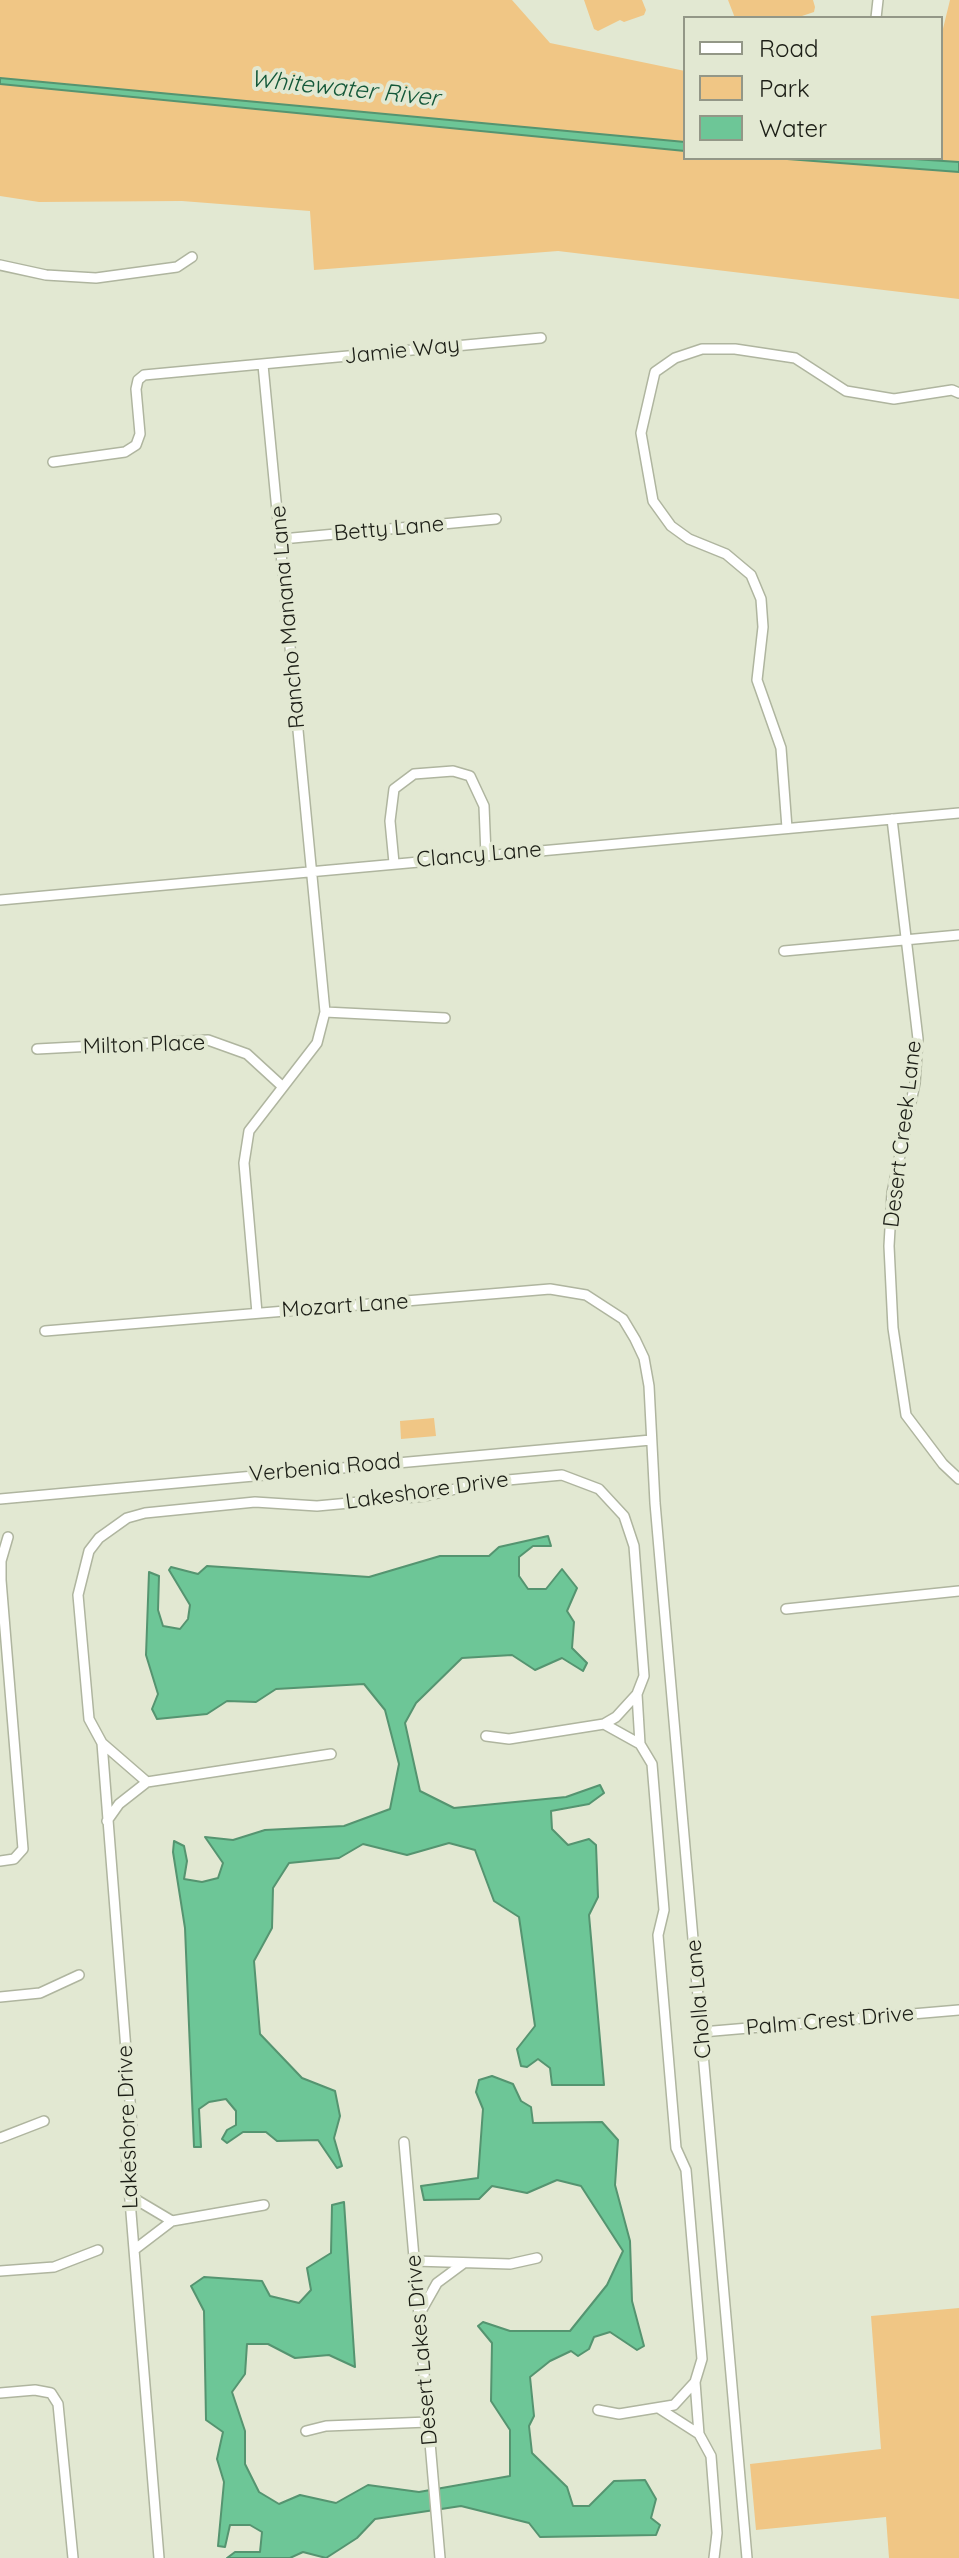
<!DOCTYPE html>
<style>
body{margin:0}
#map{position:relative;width:959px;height:2558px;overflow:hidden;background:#e2e8d2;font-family:Quicksand,sans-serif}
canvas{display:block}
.legend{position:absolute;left:683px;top:16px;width:260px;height:144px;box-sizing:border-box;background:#e2e8d2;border:2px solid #939787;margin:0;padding:10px 14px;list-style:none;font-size:24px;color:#1c1e16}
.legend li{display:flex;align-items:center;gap:16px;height:40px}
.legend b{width:40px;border:2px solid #939787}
</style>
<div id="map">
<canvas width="959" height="2558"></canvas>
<ul class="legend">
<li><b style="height:10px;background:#fff"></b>Road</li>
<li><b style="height:22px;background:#f0c685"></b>Park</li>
<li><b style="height:22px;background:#6dc697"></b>Water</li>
</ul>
</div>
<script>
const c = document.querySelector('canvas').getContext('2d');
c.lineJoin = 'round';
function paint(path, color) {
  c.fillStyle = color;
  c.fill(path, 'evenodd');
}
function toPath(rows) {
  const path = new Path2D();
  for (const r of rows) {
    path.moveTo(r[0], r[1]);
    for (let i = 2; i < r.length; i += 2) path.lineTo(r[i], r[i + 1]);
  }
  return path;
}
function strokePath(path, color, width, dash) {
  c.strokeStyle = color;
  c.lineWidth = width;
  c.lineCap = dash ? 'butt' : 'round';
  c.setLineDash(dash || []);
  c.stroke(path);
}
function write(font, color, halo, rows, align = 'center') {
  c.font = font + ' Quicksand,sans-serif';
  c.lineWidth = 8;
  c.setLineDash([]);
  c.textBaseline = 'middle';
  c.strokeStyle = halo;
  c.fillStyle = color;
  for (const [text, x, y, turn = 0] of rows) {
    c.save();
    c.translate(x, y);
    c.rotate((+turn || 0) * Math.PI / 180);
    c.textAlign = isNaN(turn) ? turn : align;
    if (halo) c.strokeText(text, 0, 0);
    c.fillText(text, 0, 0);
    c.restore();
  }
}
paint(toPath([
 [0,0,512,0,550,43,685,71,685,158,941,158,941,37,950,0,959,0,959,299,558,251,314,270,310,211,182,201,39,202,0,196],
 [584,0,642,0,646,10,644,15,624,22,620,20,598,31,594,29],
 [728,0,813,0,815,7,814,12,796,18,735,18],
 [434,1418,436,1436,401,1439,400,1421],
 [959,2308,959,2558,889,2558,886,2517,756,2530,750,2464,881,2449,871,2316]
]), '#f0c685');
const water = toPath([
 [0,78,685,142,685,151,0,84,0,78],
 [774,158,898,158,959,162,959,172,774,158],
 [548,1536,551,1546,533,1546,519,1557,519,1576,528,1589,546,1589,562,1569,577,1588,567,1611,574,1622,572,1648,587,1663,583,1671,562,1658,535,1670,512,1655,462,1658,416,1703,405,1723,420,1791,454,1808,566,1797,600,1785,604,1793,589,1804,551,1811,552,1829,568,1845,589,1839,596,1845,598,1897,589,1915,604,2085,552,2085,550,2068,538,2059,527,2067,521,2066,517,2049,535,2026,519,1917,494,1901,475,1850,449,1843,407,1855,363,1844,339,1858,289,1863,273,1888,272,1928,254,1961,260,2034,302,2078,335,2091,340,2116,334,2138,342,2166,337,2168,318,2140,277,2141,266,2132,243,2132,227,2143,222,2139,227,2130,236,2125,236,2111,226,2099,209,2102,199,2109,201,2147,194,2147,185,1928,173,1852,174,1841,184,1846,187,1861,184,1879,202,1882,218,1878,223,1863,205,1837,233,1840,265,1830,344,1826,390,1809,399,1764,385,1710,364,1684,276,1689,256,1702,227,1701,207,1714,157,1719,152,1709,158,1694,146,1655,149,1572,159,1576,158,1610,163,1626,180,1629,188,1619,190,1605,169,1570,171,1567,198,1574,207,1566,369,1577,440,1556,489,1556,499,1547,548,1536],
 [492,2076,513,2084,521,2101,531,2107,533,2123,602,2122,618,2140,615,2185,630,2241,632,2301,644,2346,637,2350,610,2332,594,2337,589,2349,578,2356,571,2351,550,2361,530,2377,534,2416,529,2426,532,2453,567,2487,573,2506,589,2506,614,2481,645,2480,656,2499,651,2518,660,2525,656,2535,540,2537,529,2523,461,2506,375,2519,357,2538,326,2558,303,2552,290,2558,227,2558,235,2552,260,2552,262,2532,250,2525,230,2525,225,2547,218,2546,224,2482,217,2459,223,2432,206,2420,204,2311,191,2286,204,2277,262,2281,270,2296,299,2303,311,2290,307,2268,331,2253,332,2205,344,2202,355,2367,329,2355,295,2358,268,2344,247,2344,245,2374,232,2392,245,2431,245,2464,259,2492,279,2504,300,2495,336,2503,368,2485,419,2492,510,2476,510,2430,491,2401,492,2343,478,2326,483,2322,510,2331,570,2331,607,2285,623,2251,581,2186,557,2180,527,2193,492,2186,479,2199,424,2200,421,2186,478,2178,483,2109,476,2092,479,2080,492,2076]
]);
paint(water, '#6dc697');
strokePath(water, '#559470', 2);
const minor = toPath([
 [876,18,878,0],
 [0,265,46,275,96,278,177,267,192,257],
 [53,462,125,452,136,445,140,434,136,389,138,380,144,375,541,338],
 [282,539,496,519],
 [892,819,918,1039,915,1083,892,1193,889,1246,893,1328,906,1415,943,1464,959,1479],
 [787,828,781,748,757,680,763,627,761,599,751,575,726,554,689,539,671,526,653,501,641,433,655,372,675,358,702,349,735,349,795,358,846,391,894,399,952,390,959,393],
 [394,863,390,821,394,789,414,774,453,771,470,776,484,806,486,855],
 [0,900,959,813],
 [784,951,959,935],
 [325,1012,445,1018],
 [37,1049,208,1040,247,1054,283,1087],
 [257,1313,244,1163,249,1131,317,1043,325,1012,263,365],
 [45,1331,550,1289,586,1295,623,1319,635,1339,644,1358,649,1386,655,1503,747,2558],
 [0,1499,651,1440],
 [786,1609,959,1591],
 [604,1724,640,1744],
 [486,1736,509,1739,604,1724,616,1717,637,1694],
 [102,1743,147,1782],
 [107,1821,119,1804,147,1782,331,1754],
 [0,1861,14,1859,23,1849,1,1580,1,1561,8,1537],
 [0,1997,40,1993,79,1975],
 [702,2032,959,2010],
 [0,2138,44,2121],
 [404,2142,440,2558],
 [130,2196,172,2221],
 [134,2250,172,2221,264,2205],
 [415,2261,510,2264,537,2258],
 [0,2271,54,2267,98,2250],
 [420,2313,437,2283,464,2263],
 [695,2382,699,2434,711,2456,717,2533,714,2558],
 [0,2393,35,2390,51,2393,58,2404,73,2558],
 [660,2409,699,2434],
 [306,2431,326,2426,428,2422],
 [159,2558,126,2151,132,2127,102,1743,89,1719,78,1595,89,1551,99,1538,127,1518,145,1513,255,1502,317,1506,425,1496,486,1482,562,1475,599,1489,624,1516,634,1546,644,1676,637,1694,640,1744,652,1764,664,1910,658,1935,676,2148,686,2170,702,2359,695,2382,674,2405,619,2414,598,2410]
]);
strokePath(minor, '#afb59f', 12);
strokePath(minor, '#fff', 9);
write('22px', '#1c1e16', '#e2e8d2', [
 ["Jamie Way",402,351,-6],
 ["Betty Lane",389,529,-5],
 ["Rancho Manana Lane",288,617,-95],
 ["Clancy Lane",479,855,-5],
 ["Milton Place",144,1045,-2],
 ["Desert Creek Lane",903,1134,-83],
 ["Mozart Lane",345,1306,-4],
 ["Verbenia Road",325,1468,-5],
 ["Lakeshore Drive",427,1491,-8],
 ["Cholla Lane",699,1999,-95],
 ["Palm Crest Drive",830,2021,-5],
 ["Lakeshore Drive",128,2127,-92],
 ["Desert Lakes Drive",422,2350,-95]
]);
write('italic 24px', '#135839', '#e2e8d2', [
 ["Whitewater River",345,89,6]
]);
</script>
